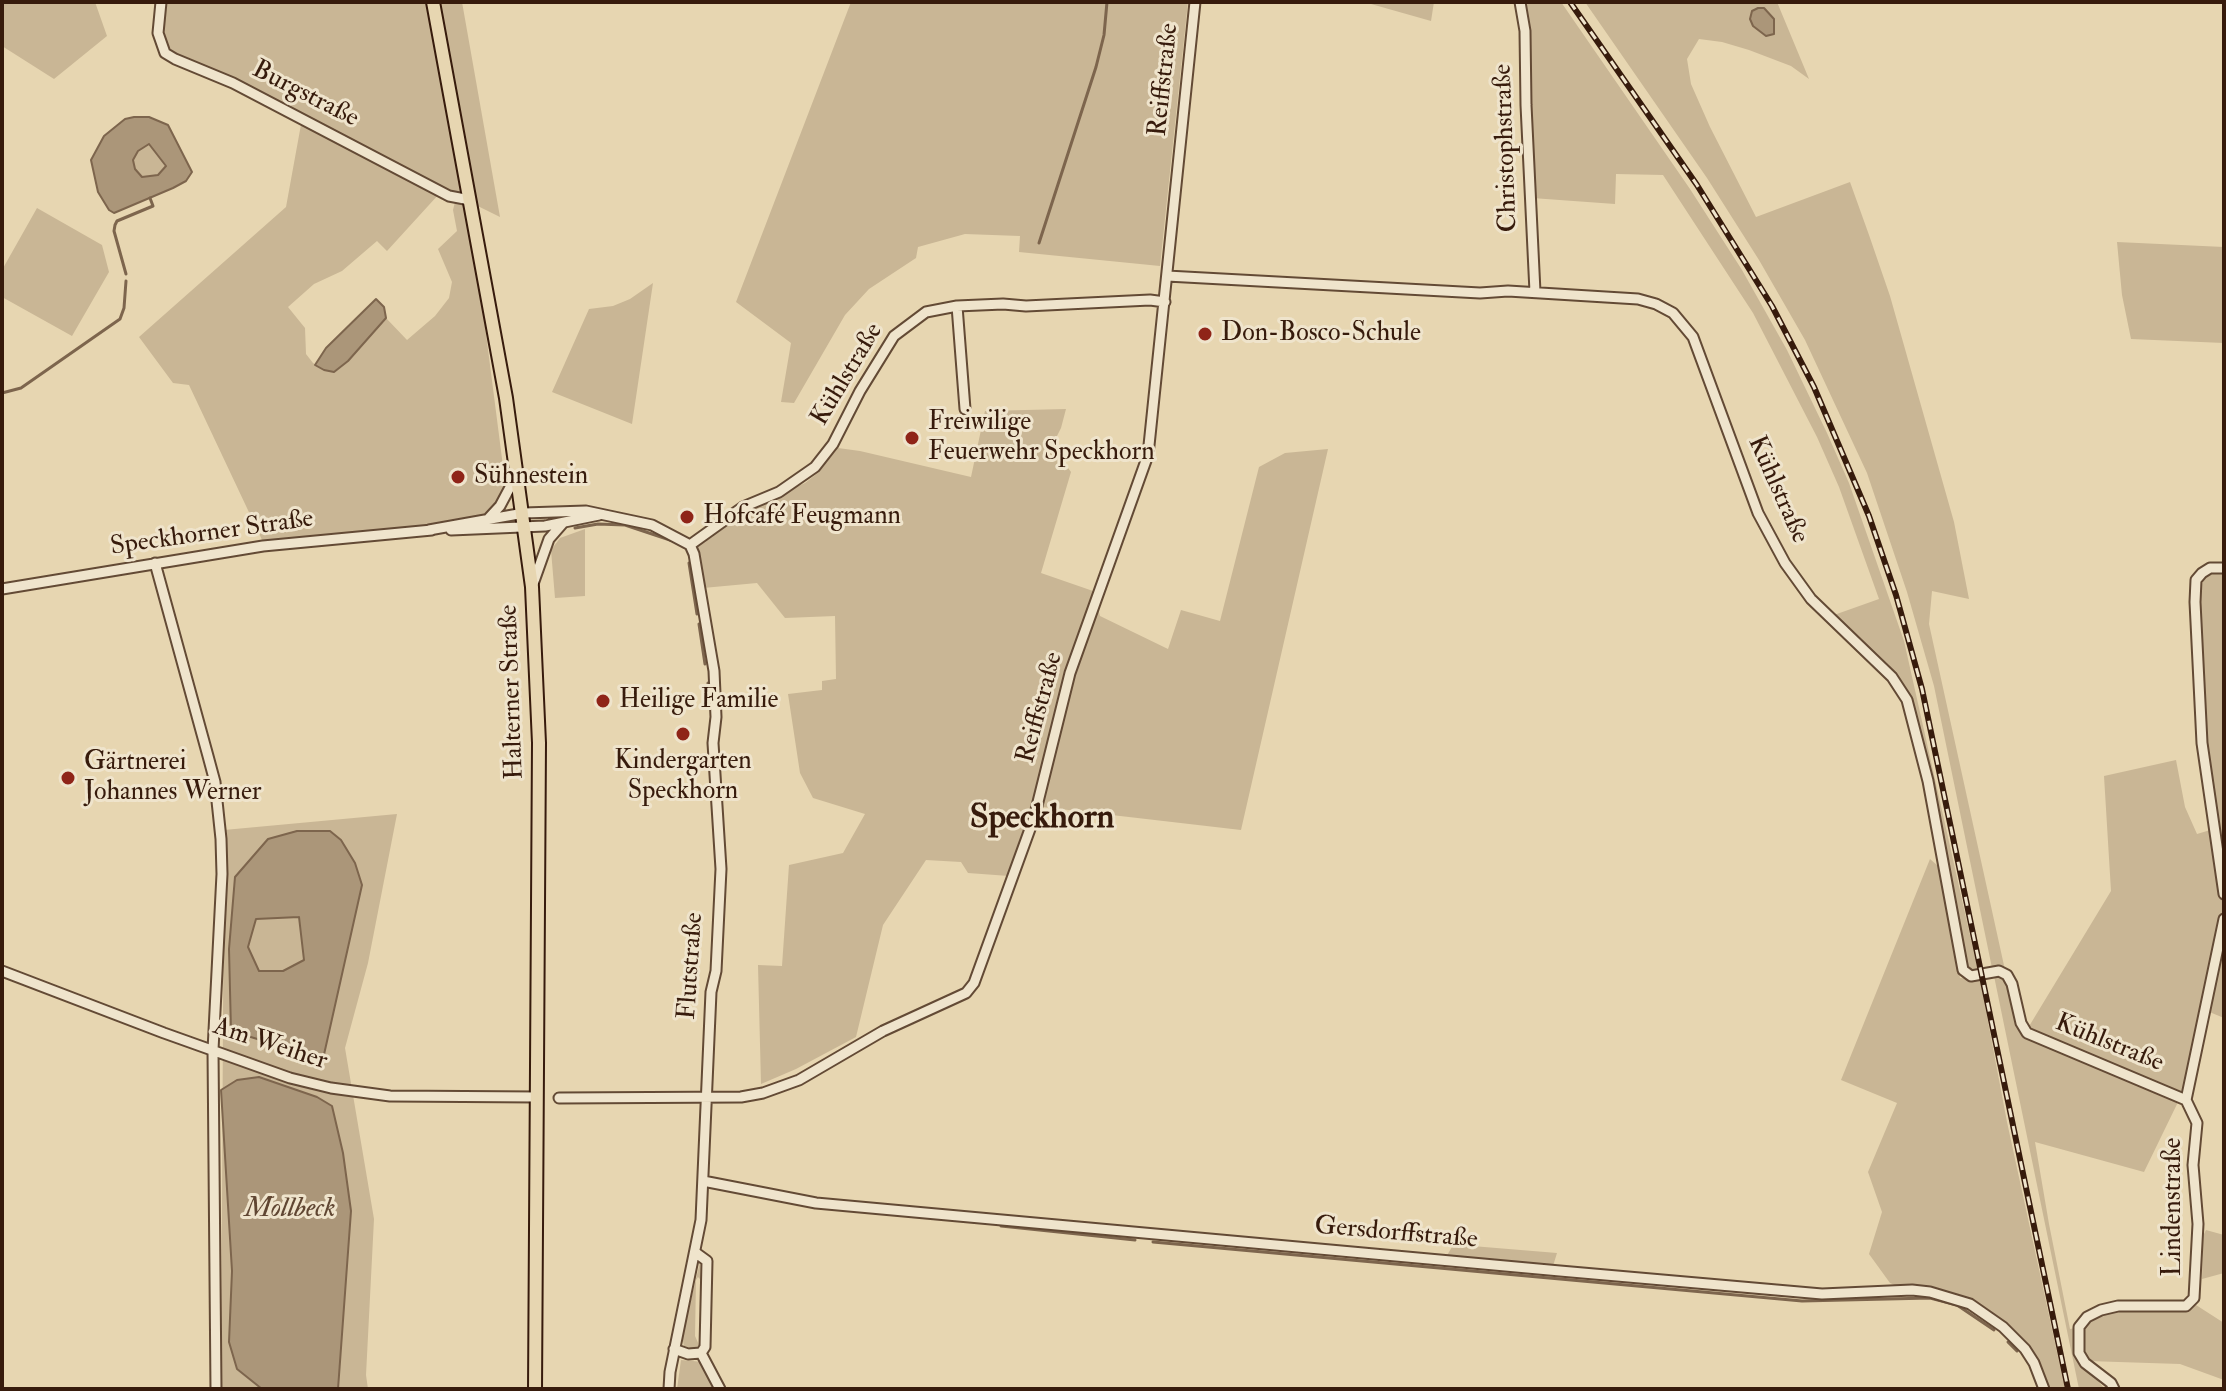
<!DOCTYPE html>
<meta charset="utf-8">
<style>
body{margin:0}
#map{position:relative;width:2226px;height:1391px;overflow:hidden;background:#e7d6b1;font-family:"IM FELL Double Pica",serif}
canvas{display:block}
.frame{position:absolute;inset:0;border:4px solid #371b0c;pointer-events:none}
</style>
<div id="map">
<canvas width="2226" height="1391"></canvas>
<div class="frame"></div>
</div>
<script>
const c = document.querySelector('canvas').getContext('2d');
c.lineJoin = 'round';
function paint(path, color) {
  c.fillStyle = color;
  c.fill(path, 'evenodd');
}
function toPath(rows) {
  const path = new Path2D();
  for (const r of rows) {
    path.moveTo(r[0], r[1]);
    for (let i = 2; i < r.length; i += 2) path.lineTo(r[i], r[i + 1]);
  }
  return path;
}
function strokePath(path, color, width, dash) {
  c.strokeStyle = color;
  c.lineWidth = width;
  c.lineCap = dash ? 'butt' : 'round';
  c.setLineDash(dash || []);
  c.stroke(path);
}
function write(font, color, halo, rows, align = 'center') {
  c.font = font + ' "IM FELL Double Pica",serif';
  c.lineWidth = 6;
  c.setLineDash([]);
  c.textBaseline = 'middle';
  c.strokeStyle = halo;
  c.fillStyle = color;
  for (const [text, x, y, turn = 0] of rows) {
    c.save();
    c.translate(x, y);
    c.rotate((+turn || 0) * Math.PI / 180);
    c.textAlign = isNaN(turn) ? turn : align;
    if (halo) c.strokeText(text, 0, 0);
    c.fillText(text, 0, 0);
    c.restore();
  }
}
paint(toPath([
 [2,2,95,2,107,36,54,79,2,46],
 [162,2,462,2,500,217,166,52,162,44],
 [851,2,1188,2,1160,266,1019,252,1020,236,965,234,918,247,916,258,869,289,845,315,794,403,781,402,791,343,736,302],
 [1364,2,1434,2,1431,21],
 [1521,2,1561,2,1690,189,1742,270,1787,350,1827,433,1849,483,1904,641,1978,971,1970,972,1966,969,1907,691,1896,675,1834,615,1879,599,1839,487,1817,437,1753,313,1663,175,1616,174,1615,204,1532,198],
 [1585,2,1777,2,1809,79,1791,66,1749,50,1722,42,1699,39,1687,59,1691,84,1710,127,1756,217,1850,182,1869,235,1890,296,1954,522,1969,599,1932,591,1929,624,2005,970,1992,968,1934,686,1907,592,1867,473,1805,340,1759,260,1707,178],
 [302,119,439,194,387,251,377,241,342,271,314,284,288,307,305,328,306,354,313,363,324,370,334,372,348,361,386,318,407,340,435,316,449,298,452,282,438,249,457,231,453,210,455,202,470,209,505,482,500,500,482,516,442,523,263,542,189,385,173,383,139,337,286,207],
 [149,144,167,166,158,175,142,177,135,169,133,160,138,151],
 [37,208,102,245,109,272,72,336,2,297,2,270],
 [2117,242,2224,247,2224,343,2131,339,2122,295],
 [653,283,632,424,552,392,589,309,613,306,630,299],
 [1066,409,1061,428,1052,446,1071,472,1041,573,1093,591,1100,616,1168,649,1181,610,1220,621,1259,467,1285,453,1328,449,1241,830,1034,806,1009,876,968,873,961,862,926,860,883,925,856,1037,796,1069,761,1084,758,965,782,966,789,865,843,853,865,814,813,798,800,773,788,694,822,690,822,681,836,679,835,616,785,618,757,583,703,588,697,549,700,543,750,507,805,483,819,472,838,448,860,451,971,477,985,411],
 [585,529,585,596,555,598,551,550,560,538],
 [2218,570,2224,570,2224,1018,2207,1011,2181,1093,2040,1037,2028,1028,2111,891,2104,776,2176,760,2185,807,2197,834,2217,828,2202,742,2195,602,2205,576],
 [397,814,368,963,345,1048,374,1219,366,1375,368,1389,221,1389,224,830],
 [1930,859,1938,866,1960,978,1980,979,2007,1122,2065,1389,2049,1389,2038,1361,2029,1348,1991,1313,1947,1291,1897,1286,1890,1283,1869,1254,1882,1212,1868,1172,1897,1103,1841,1080],
 [1999,975,2006,980,2018,1025,2179,1100,2144,1172,2035,1142,2049,1224,2070,1329,2075,1328,2078,1359,2105,1389,2079,1389,1994,976],
 [2206,1230,2224,1235,2224,1273,2202,1279,2203,1236],
 [1460,1245,1557,1253,1553,1266,1446,1257,1452,1247],
 [700,1262,700,1279,698,1277,696,1280,695,1336,699,1345,694,1349,684,1346,682,1337],
 [2196,1305,2224,1323,2224,1380,2180,1364,2088,1361,2084,1354,2083,1330,2096,1317,2120,1309,2186,1311],
 [681,1360,704,1362,717,1389,677,1389]
]), '#c9b695');
const water = toPath([
 [1758,8,1764,8,1774,19,1774,34,1766,36,1753,26,1750,19,1752,11,1758,8],
 [134,117,149,117,168,125,192,172,186,181,173,188,114,213,109,210,98,192,91,160,104,136,125,119,134,117],
 [149,144,166,166,158,175,142,177,135,169,133,160,138,151,149,144],
 [376,299,384,307,386,318,348,361,334,372,324,370,315,365,326,348,376,299],
 [297,831,330,831,341,840,355,863,362,885,323,1059,231,1031,229,949,235,877,268,839,297,831],
 [299,917,304,960,283,971,259,971,248,947,256,919,299,917],
 [259,1077,317,1097,332,1106,343,1153,351,1211,338,1389,262,1389,237,1369,229,1342,232,1271,221,1090,237,1080,259,1077]
]);
paint(water, '#ab9679');
strokePath(water, '#7d654d', 2);
strokePath(toPath([
 [1039,243,1096,67,1104,35,1107,2],
 [126,274,114,231,115,225,117,221,153,206,150,198],
 [2,393,21,388,120,319,124,308,126,281],
 [575,528,598,524,625,525,670,540],
 [689,563,697,614],
 [699,624,705,664],
 [708,683,709,701],
 [1001,1226,1135,1240],
 [1153,1242,1802,1301,1930,1298,1957,1305,1994,1330],
 [2008,1342,2017,1351]
]), '#7d654d', 3);
const minor = toPath([
 [161,2,158,33,165,53,175,59,233,83,449,196,470,200],
 [1520,2,1525,31,1526,105,1535,292],
 [1167,276,1480,293,1508,291,1638,299,1656,304,1673,313,1693,337,1758,513,1785,563,1811,599,1892,677,1907,700,1928,781,1963,970,1971,976,1999,971,2007,975,2012,984,2021,1023,2027,1033,2186,1100],
 [957,306,965,409],
 [488,519,500,506,516,476],
 [429,530,524,513,586,511,652,525,690,545,743,507,779,492,815,467,833,444,860,391,894,336,926,312,957,306,1003,304,1026,306,1150,300,1165,302],
 [451,530,545,526,599,515],
 [155,563,208,756,215,782,221,839,222,874,213,1050,216,1389],
 [2224,568,2210,568,2202,573,2196,580,2195,602,2202,743,2224,894],
 [533,584,549,539,563,523],
 [2,589,263,546,432,530],
 [2,971,164,1033,290,1078,331,1088,390,1096,537,1097],
 [559,1098,741,1097,763,1093,799,1080,883,1031,966,993,974,983,1034,818,1070,673,1148,455,1195,2],
 [703,1181,816,1203,1560,1271,1822,1294,1912,1290,1930,1292,1970,1304,2003,1327,2025,1349,2034,1363,2044,1389],
 [696,1253,707,1261,705,1347,701,1353,720,1389],
 [674,1349,688,1354,701,1353],
 [669,1389,670,1372,701,1220,711,992,716,971,721,869,713,743,716,717,714,671,694,554,690,545],
 [2114,1389,2111,1383,2085,1363,2079,1353,2079,1327,2087,1317,2101,1310,2118,1306,2186,1306,2194,1298,2198,1224,2193,1165,2197,1123,2186,1100,2224,919]
]);
const major = toPath([
 [433,2,506,398,532,587,539,743,535,1389]
]);
strokePath(minor, '#634a35', 13);
strokePath(major, '#371b0c', 16);
strokePath(minor, '#efe4cc', 9);
strokePath(major, '#e7d6b1', 12);
const rail = toPath([
 [1570,2,1697,185,1772,306,1814,387,1869,516,1896,595,1922,689,2068,1389]
]);
strokePath(rail, '#371b0c', 6);
strokePath(rail, '#efe4cc', 3, [9]);
for (const [x, y, r, color] of [
 [1205,334,8,"#8f2418"],
 [912,438,8,"#8f2418"],
 [458,477,8,"#8f2418"],
 [687,517,8,"#8f2418"],
 [603,701,8,"#8f2418"],
 [683,734,8,"#8f2418"],
 [68,778,8,"#8f2418"]
]) {
  const dot = new Path2D();
  dot.arc(x, y, r, 0, 2 * Math.PI);
  c.fillStyle = color;
  c.fill(dot);
  strokePath(dot, '#efe4cc', 3);
}
write('26px', '#371b0c', '#efe4cc', [
 ["Reiffstraße",1165,80,-84],
 ["Burgstraße",305,95,27],
 ["Christophstraße",1507,148,-92],
 ["Kühlstraße",848,375,-59],
 ["Kühlstraße",1777,490,66],
 ["Speckhorner Straße",212,534,-8],
 ["Halterner Straße",513,692,-92],
 ["Reiffstraße",1041,708,-75],
 ["Flutstraße",692,966,-86],
 ["Kühlstraße",2109,1044,22],
 ["Am Weiher",270,1045,18],
 ["Lindenstraße",2174,1207,-90],
 ["Gersdorffstraße",1396,1234,5]
]);
write('26px', '#371b0c', '#efe4cc', [
 ["Don-Bosco-Schule",1221,334],
 ["Freiwilige",928,423],
 ["Feuerwehr Speckhorn",928,453],
 ["Sühnestein",474,477],
 ["Hofcafé Feugmann",703,517],
 ["Heilige Familie",619,701],
 ["Kindergarten",683,762,"center"],
 ["Speckhorn",683,792,"center"],
 ["Gärtnerei",84,763],
 ["Johannes Werner",84,793]
], 'left');
write('italic 28px', '#604632', '#efe4cc', [
 ["Mollbeck",290,1210]
]);
write('bold 34px', '#371b0c', '#efe4cc', [
 ["Speckhorn",1042,820]
]);
</script>
